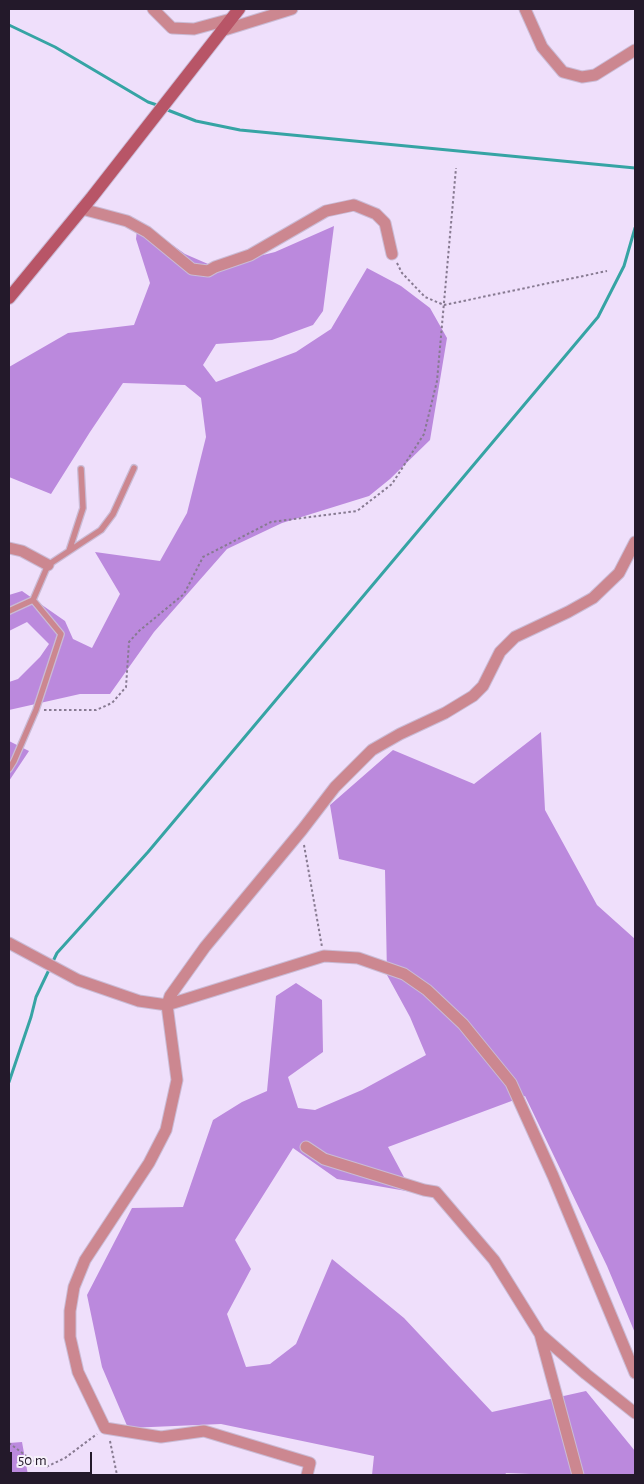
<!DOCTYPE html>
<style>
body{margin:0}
#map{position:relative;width:644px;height:1484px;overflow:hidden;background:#efdffb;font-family:"Alegreya Sans",sans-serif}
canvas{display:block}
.frame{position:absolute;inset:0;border:10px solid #23192a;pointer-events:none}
.scale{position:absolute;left:10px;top:1452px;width:82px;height:22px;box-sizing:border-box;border:2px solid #23192a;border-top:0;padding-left:6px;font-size:15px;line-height:18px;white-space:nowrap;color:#23192a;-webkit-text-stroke:4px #f6f1fa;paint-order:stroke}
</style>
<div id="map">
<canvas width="644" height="1484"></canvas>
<div class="frame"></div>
<div class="scale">50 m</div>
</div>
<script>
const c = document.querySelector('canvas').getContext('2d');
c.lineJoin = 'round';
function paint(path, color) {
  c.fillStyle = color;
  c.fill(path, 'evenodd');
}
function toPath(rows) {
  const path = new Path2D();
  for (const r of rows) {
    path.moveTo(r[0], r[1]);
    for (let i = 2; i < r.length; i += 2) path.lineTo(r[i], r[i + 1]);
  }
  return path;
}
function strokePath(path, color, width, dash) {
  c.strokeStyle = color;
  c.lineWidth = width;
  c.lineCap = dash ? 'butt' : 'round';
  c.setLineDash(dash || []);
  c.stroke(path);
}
paint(toPath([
 [138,220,185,254,215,267,275,252,334,226,323,311,313,325,272,340,216,344,203,365,216,382,296,352,331,329,367,268,401,286,430,308,447,338,430,440,390,479,369,496,282,523,227,549,154,632,110,694,80,694,9,710,9,682,18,679,40,657,49,644,27,622,9,631,9,595,22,591,65,621,73,639,92,648,120,594,95,552,160,561,187,513,206,437,201,398,185,385,123,383,90,432,51,494,9,477,9,367,68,333,134,325,150,283,136,239],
 [541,732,545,810,597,905,635,939,635,1333,607,1266,525,1096,388,1147,412,1192,337,1179,293,1148,235,1240,251,1269,227,1314,246,1367,270,1364,296,1344,332,1259,404,1318,492,1412,586,1391,635,1451,635,1475,555,1475,506,1473,505,1475,372,1475,374,1456,221,1424,128,1428,102,1367,87,1295,132,1208,183,1207,213,1120,242,1102,267,1091,276,996,296,983,322,1000,323,1052,288,1077,298,1108,315,1110,362,1090,426,1055,410,1017,387,975,385,870,339,859,330,805,393,750,474,784],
 [9,741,29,751,9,781],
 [22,1442,28,1475,9,1475,9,1443]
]), '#bb89dd');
strokePath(toPath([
 [9,25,55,47,148,102,160,106],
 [165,109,196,121,240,130,635,168],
 [9,1082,31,1017,36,997,57,953,148,852,598,317,624,266,635,228]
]), '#36a4a4', 3);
const lane = toPath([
 [69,551,83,508,81,469],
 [9,611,33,600],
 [9,769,14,761,36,710,61,634,33,600,48,565,101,530,113,514,134,468]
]);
const street = toPath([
 [153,9,172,28,194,29,231,19],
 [525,9,542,47,563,72,582,77,595,75,635,50],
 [221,31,292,9],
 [82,209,127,221,147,232,192,269,208,271,215,267,250,255,326,211,354,205,376,214,385,223,392,254],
 [9,548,22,551,48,565],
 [9,943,78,980,139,1001,167,1005,324,956,358,958,404,974,427,990,463,1024,511,1083,553,1176,635,1373],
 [306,1147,324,1159,424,1190,436,1192,494,1260,540,1334,578,1475],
 [540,1334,586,1374,635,1413],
 [307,1475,310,1463,204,1431,161,1437,105,1428,78,1372,70,1337,70,1311,74,1287,85,1260,149,1163,166,1130,177,1080,167,1005,170,996,205,947,302,830,335,787,372,750,400,734,445,713,473,696,483,686,500,652,515,637,568,612,593,598,619,573,635,542]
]);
const secondary = toPath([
 [9,298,92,197,239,9]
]);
strokePath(lane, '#cabbd5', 8);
strokePath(street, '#cabbd5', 13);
strokePath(secondary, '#cabbd5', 14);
strokePath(toPath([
 [397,263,402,273,425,297,444,305,607,271],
 [44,710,96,710,112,703,126,687,129,642,139,631,184,594,203,557,271,522,357,511,392,484,424,434,437,381,456,168],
 [304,845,322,947],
 [110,1441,117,1475],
 [9,1443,29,1458,46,1467,65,1458,97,1434]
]), '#877a91', 2, [2.5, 2.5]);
strokePath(lane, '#cc8790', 5.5);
strokePath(street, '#cc8790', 11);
strokePath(secondary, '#b85567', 12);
</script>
